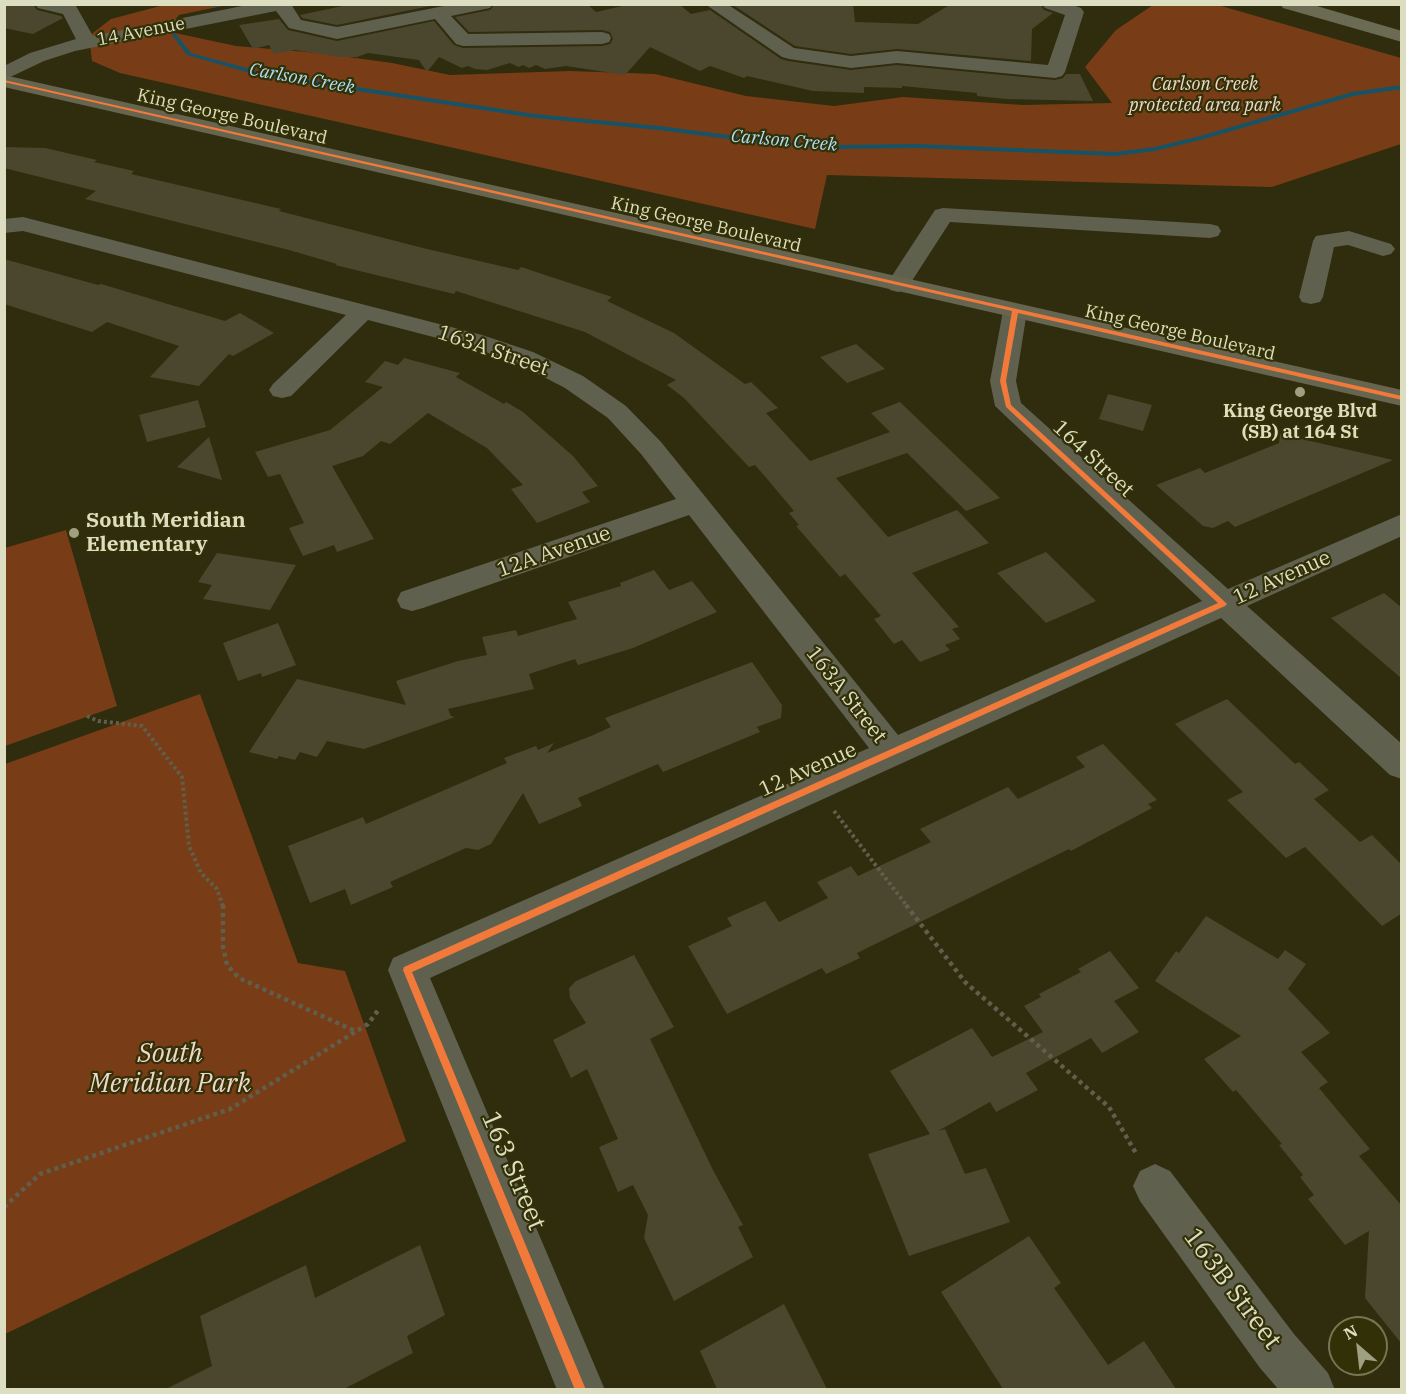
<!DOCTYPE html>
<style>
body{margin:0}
#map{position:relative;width:1406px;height:1394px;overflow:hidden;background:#2f2d0d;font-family:"IBM Plex Serif",serif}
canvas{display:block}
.frame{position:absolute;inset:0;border:6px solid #dcddc1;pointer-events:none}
.north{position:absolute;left:1328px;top:1316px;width:60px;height:60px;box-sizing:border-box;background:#313006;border:2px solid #757551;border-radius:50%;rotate:332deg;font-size:16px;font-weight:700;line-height:24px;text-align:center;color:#dcddc1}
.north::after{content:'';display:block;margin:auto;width:21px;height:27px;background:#9f9f82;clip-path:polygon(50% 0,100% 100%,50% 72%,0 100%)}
</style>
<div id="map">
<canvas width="1406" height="1394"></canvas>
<div class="frame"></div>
<div class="north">N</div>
</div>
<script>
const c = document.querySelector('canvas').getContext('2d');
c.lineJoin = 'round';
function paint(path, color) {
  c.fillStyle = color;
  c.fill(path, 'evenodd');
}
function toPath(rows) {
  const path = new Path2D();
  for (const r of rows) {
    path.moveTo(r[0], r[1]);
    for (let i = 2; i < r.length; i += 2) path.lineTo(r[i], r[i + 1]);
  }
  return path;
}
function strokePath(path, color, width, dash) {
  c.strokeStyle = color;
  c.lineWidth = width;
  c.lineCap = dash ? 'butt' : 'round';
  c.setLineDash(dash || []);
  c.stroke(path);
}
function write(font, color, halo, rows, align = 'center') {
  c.font = font + ' "IBM Plex Serif",serif';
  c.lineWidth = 4.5;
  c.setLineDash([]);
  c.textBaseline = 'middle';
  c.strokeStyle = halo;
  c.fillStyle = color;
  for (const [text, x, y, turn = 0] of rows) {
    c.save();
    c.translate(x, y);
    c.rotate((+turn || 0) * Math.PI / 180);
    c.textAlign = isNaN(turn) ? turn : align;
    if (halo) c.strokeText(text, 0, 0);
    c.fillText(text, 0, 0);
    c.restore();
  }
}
paint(toPath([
 [164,5,227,5,179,15,166,31,236,46,319,53,392,63,450,75,570,71,655,74,746,96,834,106,903,97,1023,105,1112,103,1085,67,1116,30,1153,5,1218,5,1401,58,1401,144,1272,187,827,175,815,229,120,73,92,61,89,36,111,19],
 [66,530,117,706,5,746,5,548],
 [200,694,298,963,345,971,406,1141,5,1334,5,764]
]), '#783d17');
paint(toPath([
 [222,4,215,8,212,6,214,4,222,4],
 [175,33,191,53,265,73,535,114,659,126,759,139,830,145,917,144,1115,152,1155,147,1200,136,1352,92,1402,85,1402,89,1353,96,1204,139,1155,151,1115,156,917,148,830,149,759,143,659,130,535,118,264,77,187,55,172,35,175,33]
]), '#165366');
paint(toPath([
 [4,4,33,4,37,10,61,16,63,18,33,34,4,28],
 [352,4,440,4,337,25,302,18,300,15],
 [495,4,587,4,596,12,631,4,679,4,691,14,710,10,781,59,788,61,851,70,897,65,1055,80,1063,78,1066,74,1080,74,1093,101,1007,99,977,96,977,93,902,86,902,88,864,87,864,93,813,91,747,76,744,78,710,66,700,71,650,47,625,75,566,66,545,69,536,65,529,68,523,65,519,67,510,63,487,70,475,69,468,66,462,68,439,57,427,72,419,60,368,53,357,57,340,57,295,50,274,54,269,45,253,49,239,25,279,19,288,30,337,41,434,21,454,45,463,48,602,46,610,44,613,39,610,32,602,30,469,32,455,17,490,10],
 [853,4,855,22,918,24,951,4,1040,4,1044,10,1053,13,1032,29,1031,61,897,49,851,54,795,46,733,5],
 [4,147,45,148,97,160,94,162,134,171,131,174,281,209,279,211,423,248,518,270,521,267,612,297,607,301,674,333,745,384,751,382,778,408,766,413,810,461,890,432,871,413,900,402,1000,498,966,511,907,453,836,478,888,537,957,510,989,543,912,573,959,627,952,629,960,639,945,645,950,650,920,662,902,640,894,644,874,619,881,616,845,574,840,577,796,526,799,525,789,513,794,511,768,480,755,465,749,467,684,398,667,385,676,380,585,332,456,291,454,294,335,265,337,264,289,250,85,199,96,191,4,168],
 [4,259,98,285,101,284,225,321,240,313,274,333,233,356,229,354,199,386,150,377,179,346,107,322,92,332,4,304],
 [856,344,885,369,847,383,820,357],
 [404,358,460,373,456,377,504,404,506,402,523,412,573,456,598,486,582,492,590,502,537,523,511,489,523,485,487,448,428,413,390,444,381,441,363,456,332,466,374,539,337,552,334,545,303,556,289,528,304,523,280,474,268,477,255,452,330,430,383,387,365,382,385,361,398,365],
 [1108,394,1152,405,1143,431,1099,419],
 [198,400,206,427,147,442,139,415],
 [1280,434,1393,460,1235,527,1228,521,1213,528,1203,526,1156,485,1200,468,1205,473,1279,443],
 [209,437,222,480,177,467],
 [1046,552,1096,601,1046,623,997,573],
 [217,553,296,565,270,610,203,599,212,585,198,582],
 [654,570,669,590,692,581,717,612,633,648,578,665,575,659,529,674,534,689,448,709,451,716,455,717,364,749,327,741,317,757,300,752,295,760,279,756,277,759,249,752,297,679,406,705,396,681,458,661,487,655,482,637,516,630,518,636,577,619,568,602,621,586,620,583],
 [1384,593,1401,607,1401,678,1331,618],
 [278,623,296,665,262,677,261,673,238,681,223,643],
 [752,662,782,705,781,718,757,727,760,732,663,772,658,764,578,798,582,806,539,824,523,793,491,844,478,850,466,848,390,882,393,887,351,905,345,889,310,903,288,846,363,817,366,824,507,763,504,758,536,746,538,750,554,743,547,753,591,736,611,727,605,718],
 [1227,699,1295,764,1299,762,1329,790,1314,799,1360,842,1372,835,1401,864,1401,914,1382,926,1305,847,1286,858,1227,800,1243,792,1175,724],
 [1103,744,1157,800,1148,804,1152,808,1071,851,1069,849,857,953,860,958,826,974,822,968,727,1014,688,946,732,926,727,918,765,901,779,922,828,898,817,882,851,866,858,876,931,842,920,829,1008,787,1018,799,1085,767,1076,757],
 [1206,916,1278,959,1285,950,1306,964,1288,989,1330,1033,1301,1052,1328,1082,1319,1088,1370,1149,1359,1156,1401,1205,1401,1343,1365,1298,1369,1231,1345,1245,1308,1199,1314,1195,1300,1177,1303,1175,1279,1145,1282,1144,1236,1090,1233,1092,1204,1059,1241,1036,1155,981,1176,951,1179,953],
 [1110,951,1139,988,1114,1001,1139,1032,1102,1053,1091,1038,1026,1073,1038,1090,996,1112,990,1102,938,1131,945,1129,965,1174,986,1168,1010,1222,909,1256,868,1154,930,1134,890,1071,972,1028,992,1057,1043,1032,1024,1006,1041,997,1039,994,1081,972,1078,969],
 [634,955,674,1027,650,1039,713,1170,743,1225,738,1227,753,1257,674,1301,644,1238,648,1215,633,1185,618,1192,599,1147,618,1139,587,1069,571,1078,553,1040,586,1023,570,998,569,988,576,981],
 [1029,1236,1061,1283,1054,1288,1108,1365,1144,1341,1176,1389,1003,1389,941,1292],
 [420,1245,445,1315,407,1336,413,1353,344,1389,166,1389,212,1366,200,1316,306,1265,315,1298],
 [784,1304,827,1389,717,1389,700,1351]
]), '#4b472e');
strokePath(toPath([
 [87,716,98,721,142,726,182,777,189,846,201,873,217,889,223,906],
 [834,811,907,906]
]), '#605f4d', 4, [3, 3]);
strokePath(toPath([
 [223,905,223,946,227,965,239,978,355,1031],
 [906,905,965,982,1109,1107,1137,1155],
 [4,1207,40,1174,230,1109,368,1024,379,1009]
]), '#605f4d', 4.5, [4, 4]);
paint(toPath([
 [35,4,76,6,93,36,252,4,291,4,301,20,337,27,454,4,493,4,490,8,451,16,468,34,602,32,609,34,611,38,609,42,602,44,463,46,456,44,435,19,337,39,289,28,276,11,75,51,44,61,4,80,4,66,30,53,76,39,63,14,38,8,35,4],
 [705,4,727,4,794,48,851,56,897,51,1048,65,1065,15,1045,8,1042,4,1070,4,1081,8,1084,12,1065,72,1062,76,1055,78,897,63,851,68,789,59,782,57,705,4],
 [943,208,1210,224,1218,226,1221,231,1218,236,1210,238,950,222,906,290,898,292,890,290,886,285,935,210,943,208],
 [23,217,482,335,533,352,583,376,626,406,661,442,898,735,1202,601,995,406,990,381,1003,311,1006,306,1015,304,1024,306,1027,311,1016,381,1021,403,1228,589,1402,514,1402,536,1247,606,1402,744,1402,779,1390,775,1221,618,430,978,605,1390,557,1390,388,970,393,958,869,748,689,515,423,608,412,611,401,608,397,600,401,592,676,499,641,454,608,418,565,388,515,362,464,345,368,320,291,396,282,398,273,396,269,390,273,384,346,315,23,231,4,233,4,219,23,217],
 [1349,231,1391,244,1395,249,1391,254,1383,256,1348,245,1334,247,1323,297,1320,302,1311,304,1302,302,1299,297,1313,241,1316,236,1349,231],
 [1155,1164,1170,1171,1294,1334,1328,1373,1335,1390,1279,1390,1260,1368,1140,1201,1133,1186,1140,1171,1155,1164]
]), '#60604f');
paint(toPath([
 [4,75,1402,390,1402,406,4,87,4,75]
]), '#666550');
paint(toPath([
 [1280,4,1310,4,1402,31,1402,42,1283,8,1280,4]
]), '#6b6a53');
paint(toPath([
 [4,80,1402,396,1402,400,1018,313,1006,381,1011,405,1225,602,1227,604,1225,606,412,972,586,1390,575,1390,403,970,404,967,1218,603,1006,407,1000,381,1012,311,4,82,4,80]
]), '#f17a3a');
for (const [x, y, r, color] of [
 [1300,392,6,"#9f9f82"],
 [74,533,6,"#9f9f82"]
]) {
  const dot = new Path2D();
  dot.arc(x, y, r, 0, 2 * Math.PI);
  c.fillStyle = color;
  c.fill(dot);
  strokePath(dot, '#313006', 2);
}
write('18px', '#dcddc1', '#313006', [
 ["14 Avenue",141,32,-11],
 ["King George Boulevard",232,117,13],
 ["King George Boulevard",706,225,13],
 ["King George Boulevard",1180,333,13]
]);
write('italic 18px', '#acdff6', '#313006', [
 ["Carlson Creek",302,79,10],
 ["Carlson Creek",784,141,5]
]);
write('italic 18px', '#eed6cb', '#313006', [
 ["Carlson Creek",1205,85],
 ["protected area park",1205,106]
]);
write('bold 18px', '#dcddc1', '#313006', [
 ["King George Blvd",1300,412],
 ["(SB) at 164 St",1300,433]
]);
write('21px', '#dcddc1', '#313006', [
 ["163A Street",493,351,19],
 ["164 Street",1093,459,43],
 ["12A Avenue",554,552,-19],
 ["12 Avenue",1282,578,-24],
 ["163A Street",846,695,52],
 ["12 Avenue",808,770,-24]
]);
write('bold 21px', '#dcddc1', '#313006', [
 ["South Meridian",86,521],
 ["Elementary",86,545]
], 'left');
write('italic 26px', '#eed6cb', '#313006', [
 ["South",170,1054],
 ["Meridian Park",170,1084]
]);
write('26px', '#dcddc1', '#313006', [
 ["163 Street",513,1171,67],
 ["163B Street",1232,1289,53]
]);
</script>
